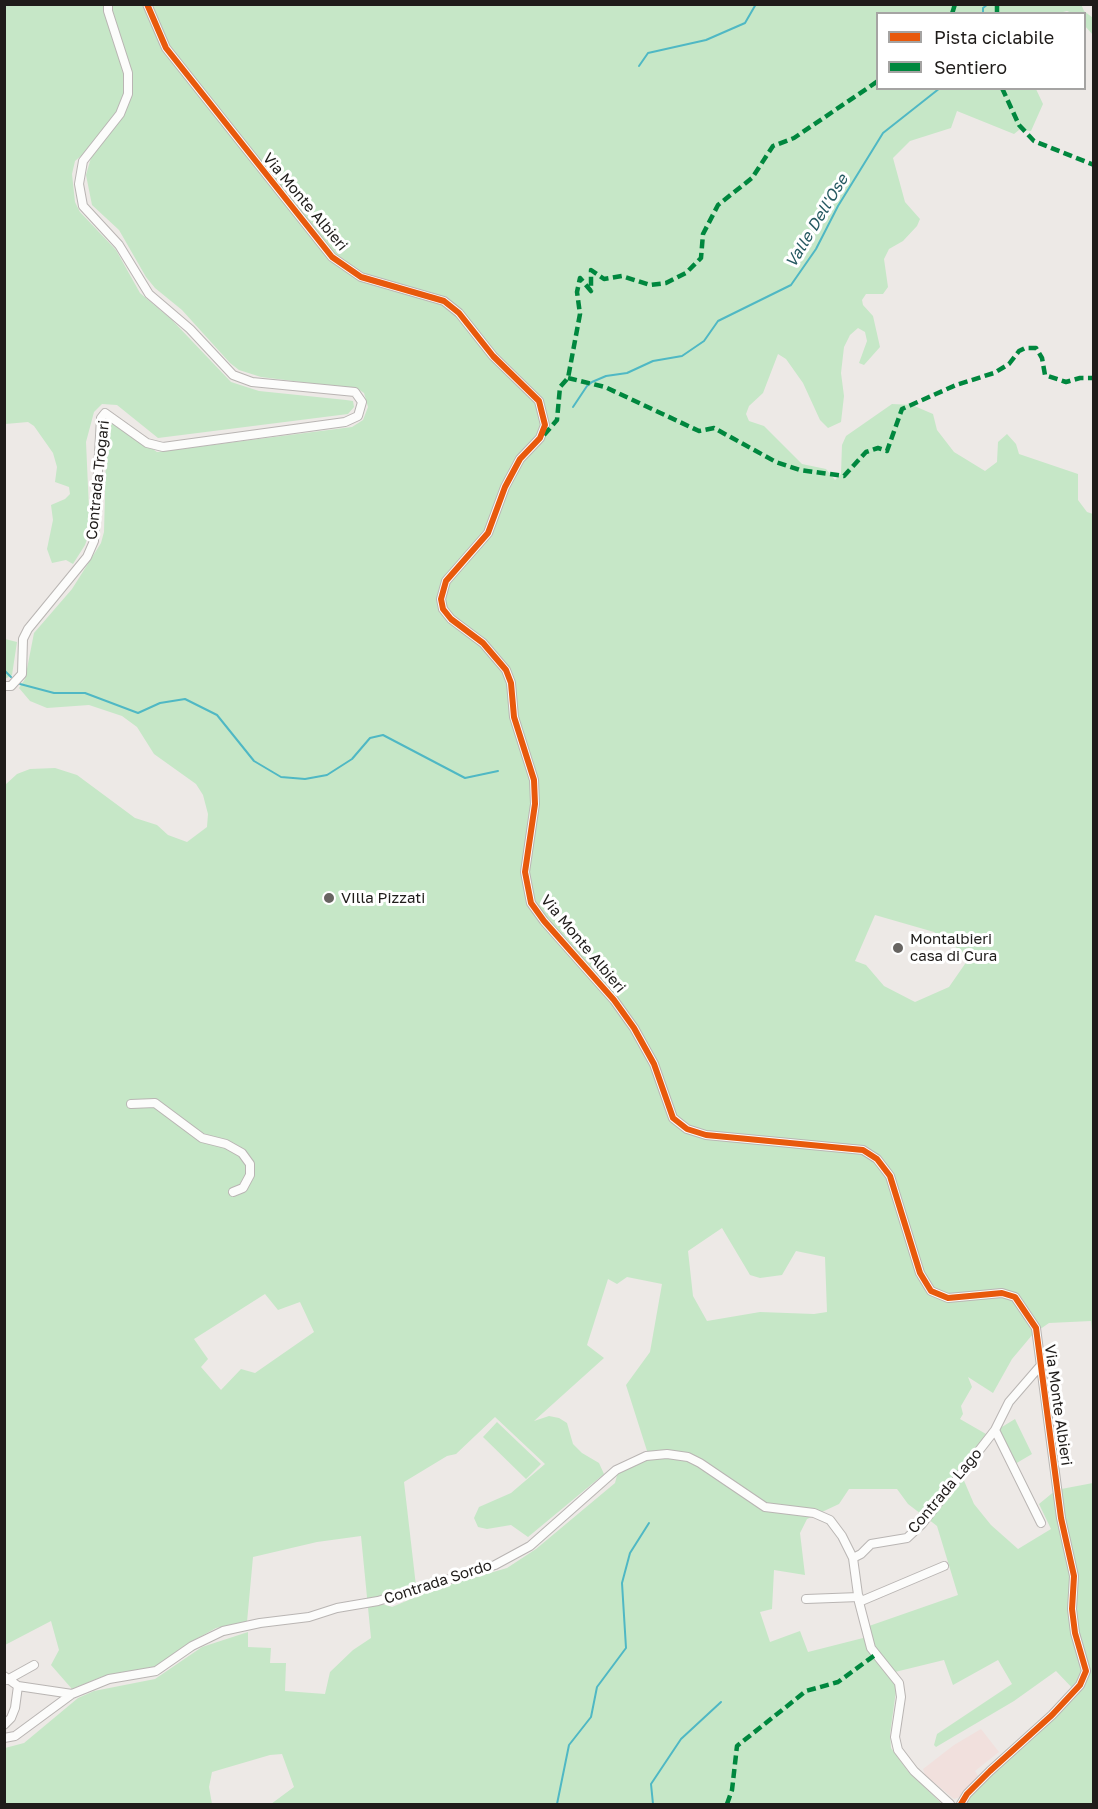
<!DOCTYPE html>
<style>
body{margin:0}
#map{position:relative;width:1098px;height:1809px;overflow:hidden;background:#ede9e6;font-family:"Golos Text",sans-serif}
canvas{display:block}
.frame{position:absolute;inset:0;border:6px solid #1f1c1a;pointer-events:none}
.legend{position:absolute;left:876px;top:12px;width:210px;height:78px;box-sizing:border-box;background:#fff;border:2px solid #a5a4a3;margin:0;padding:8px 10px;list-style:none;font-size:18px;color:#1f1c1a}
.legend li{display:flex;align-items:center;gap:12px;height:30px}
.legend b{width:30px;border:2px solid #a5a4a3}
</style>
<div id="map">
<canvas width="1098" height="1809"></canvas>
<div class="frame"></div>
<ul class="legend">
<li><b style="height:8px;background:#e8590c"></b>Pista ciclabile</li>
<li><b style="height:8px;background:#00873e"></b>Sentiero</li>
</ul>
</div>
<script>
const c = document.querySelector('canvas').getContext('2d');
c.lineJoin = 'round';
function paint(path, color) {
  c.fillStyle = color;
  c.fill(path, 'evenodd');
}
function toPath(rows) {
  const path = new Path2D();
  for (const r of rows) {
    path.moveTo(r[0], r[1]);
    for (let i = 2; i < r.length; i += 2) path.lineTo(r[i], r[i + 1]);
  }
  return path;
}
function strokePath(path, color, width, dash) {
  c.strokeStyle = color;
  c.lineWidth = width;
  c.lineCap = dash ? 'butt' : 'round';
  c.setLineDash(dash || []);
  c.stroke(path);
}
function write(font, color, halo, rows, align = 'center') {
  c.font = font + ' "Golos Text",sans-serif';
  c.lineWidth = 6;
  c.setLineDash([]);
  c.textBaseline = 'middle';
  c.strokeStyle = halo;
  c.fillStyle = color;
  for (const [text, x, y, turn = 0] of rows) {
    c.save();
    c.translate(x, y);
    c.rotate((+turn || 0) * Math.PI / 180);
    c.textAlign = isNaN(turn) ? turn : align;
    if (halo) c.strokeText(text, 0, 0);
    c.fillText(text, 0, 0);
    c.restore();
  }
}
paint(toPath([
 [981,1729,999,1752,975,1771,980,1779,966,1795,954,1799,925,1775,923,1769,954,1745]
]), '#f1e0dd');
paint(toPath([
 [1081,4,1084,11,1093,18,1093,35,1085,26,1084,14,1072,13,1067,11,1055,14,878,14,878,88,1036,89,1043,104,1031,131,1019,130,1014,134,957,111,951,128,910,141,893,158,905,202,920,219,917,226,903,241,889,249,884,259,888,287,883,294,866,294,862,300,863,305,873,316,880,347,864,365,859,363,867,341,865,332,858,328,850,335,844,347,841,373,844,396,841,422,828,428,820,420,803,383,786,359,778,354,763,393,749,406,746,414,749,421,764,426,802,464,826,469,835,480,841,474,842,445,846,436,892,404,912,405,933,414,937,430,954,452,985,471,997,462,998,442,1007,434,1016,444,1019,454,1078,474,1078,500,1087,512,1093,514,1093,1341,1091,1321,1049,1323,1033,1334,1012,1359,993,1393,968,1377,972,1387,961,1406,963,1414,960,1419,986,1434,925,1517,908,1504,897,1489,849,1489,839,1504,807,1519,800,1533,805,1575,774,1570,772,1609,760,1612,770,1642,800,1631,808,1652,871,1636,869,1626,958,1595,937,1526,928,1519,962,1476,974,1504,991,1525,1018,1549,1051,1529,1039,1504,1056,1490,1093,1483,1093,1804,958,1804,1036,1735,1077,1693,1056,1671,1014,1701,936,1747,934,1745,937,1734,1012,1684,998,1660,953,1685,944,1660,895,1672,896,1691,890,1734,891,1748,907,1770,942,1804,271,1804,294,1787,282,1754,270,1755,212,1772,209,1787,212,1804,5,1804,5,1748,24,1743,78,1698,94,1691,155,1679,202,1647,248,1632,248,1647,271,1648,270,1663,286,1663,285,1691,325,1694,330,1672,353,1650,371,1638,361,1536,317,1542,253,1557,247,1622,216,1628,189,1643,162,1665,101,1677,72,1689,51,1665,59,1650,51,1621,5,1645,5,785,17,774,30,769,55,768,77,775,135,818,157,825,168,835,187,842,207,827,208,814,203,795,196,784,154,754,137,727,122,716,89,705,47,708,30,701,19,688,25,679,34,633,72,589,101,543,104,532,107,417,157,452,352,427,363,420,368,407,364,393,358,389,261,377,239,370,230,363,182,310,155,288,146,277,119,230,92,205,86,175,95,144,75,161,72,174,75,202,80,212,116,250,140,293,172,320,231,382,259,391,346,400,353,401,354,407,348,414,158,438,117,405,102,404,94,412,86,442,90,531,85,545,73,564,66,560,52,563,47,549,53,520,51,505,65,499,70,494,69,487,55,482,57,467,53,453,34,426,28,422,5,424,4,5],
 [875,915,934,932,955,946,967,961,949,987,915,1002,884,986,866,965,855,961],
 [722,1228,750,1275,760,1278,782,1275,796,1251,825,1257,827,1312,814,1314,760,1312,707,1321,693,1296,688,1251],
 [627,1277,662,1284,650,1352,626,1385,648,1454,620,1464,615,1483,536,1549,507,1568,435,1589,392,1607,369,1600,416,1586,404,1482,447,1456,456,1454,495,1417,545,1464,511,1493,479,1507,474,1518,478,1527,487,1529,511,1525,528,1537,604,1474,599,1463,582,1453,573,1444,567,1423,559,1418,549,1416,534,1421,604,1358,587,1345,608,1279,617,1284],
 [265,1294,278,1310,300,1302,314,1332,255,1373,241,1369,221,1390,201,1367,208,1359,194,1339],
 [5,639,17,642,12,675,5,679],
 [1015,1419,1032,1454,1015,1464,997,1430],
 [497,1422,541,1464,526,1479,483,1437]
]), '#c6e7c7');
strokePath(toPath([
 [983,14,983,8,988,4],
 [639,66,648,53,706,40,745,23,756,4],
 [573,407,587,386,592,382,606,376,627,373,653,361,682,356,704,341,718,321,791,285,816,249,838,206,883,133,940,88],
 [4,670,11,677],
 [20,684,54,693,85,693,138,713,160,703,185,699,217,715,254,761,281,777,305,779,327,775,352,759,370,738,383,735,465,778,498,771],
 [4,1079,5,1079],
 [557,1804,569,1745,591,1717,597,1687,626,1648,622,1583,630,1553,649,1523],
 [653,1804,651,1784,681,1739,721,1702]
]), '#4fb8c4', 2);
const minor = toPath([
 [147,4,166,48,332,257,361,277,444,301,459,313,493,356,539,401,545,425,540,438,520,459,505,487,488,533,446,581,441,599,443,609,451,619,483,643,506,670,511,683,514,717,534,780,535,804,525,872,531,903,544,921,614,1000,634,1028,654,1064,673,1118,687,1129,706,1135,863,1150,877,1159,890,1176,920,1273,931,1291,948,1298,1002,1293,1015,1297,1036,1328,1061,1518,1074,1576,1072,1609,1075,1633,1086,1671,1080,1685,1052,1715,990,1771,967,1794,961,1804],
 [4,686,11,686,22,674,23,639,28,629,87,557,94,541,101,418,105,413,147,443,163,447,345,422,358,416,362,402,355,392,252,382,233,375,190,329,149,294,119,245,83,206,79,184,83,161,120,114,128,94,128,73,108,11,108,4],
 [131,1104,155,1103,202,1138,226,1144,242,1153,250,1164,250,1175,243,1188,233,1192],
 [995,1430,1041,1523],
 [853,1558,861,1554,871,1544,907,1538,922,1524,995,1430,1009,1402,1041,1365],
 [806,1599,859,1597],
 [859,1602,944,1566],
 [4,1676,18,1686,72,1694],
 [7,1680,34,1665],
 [4,1725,11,1718,15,1708,18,1686],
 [4,1738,15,1736,72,1694,109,1679,156,1671,192,1646,223,1631,260,1623,309,1617,337,1608,378,1601,495,1565,530,1546,616,1470,646,1456,667,1454,688,1457,700,1463,765,1507,814,1513,830,1520,842,1536,853,1558,859,1602,871,1648,899,1683,901,1697,895,1737,898,1750,914,1771,950,1804]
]);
strokePath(minor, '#b9b5b3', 10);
strokePath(minor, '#fcfcfb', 8);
strokePath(toPath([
 [952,14,955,4],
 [997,14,997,4],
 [1002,88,1019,125,1034,141,1094,165],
 [568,378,605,387,699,431,714,428,776,462,800,470,844,476,866,452,878,448,887,451,902,409,956,385,994,373,1009,364,1019,351,1025,348,1036,348,1042,358,1045,375,1066,382,1080,378,1094,378],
 [544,435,557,420,560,387,568,378,580,314,577,292,580,278,591,291,591,270,604,279,622,276,650,285,666,283,686,273,701,258,703,234,718,205,752,178,773,146,794,138,878,81],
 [727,1804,732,1790,737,1746,806,1691,838,1682,875,1655]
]), '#00873e', 4.5, [9, 4.5]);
strokePath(toPath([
 [147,4,166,48,332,257,361,277,444,301,459,313,493,356,539,401,545,425,540,438,520,459,505,487,488,533,446,581,441,599,443,609,451,619,483,643,506,670,511,683,514,717,534,780,535,804,525,872,531,903,544,921,614,1000,634,1028,654,1064,673,1118,687,1129,706,1135,863,1150,877,1159,890,1176,920,1273,931,1291,948,1298,1002,1293,1015,1297,1036,1328,1061,1518,1074,1576,1072,1609,1075,1633,1086,1671,1080,1685,1052,1715,990,1771,967,1794,961,1804]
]), '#e8590c', 6);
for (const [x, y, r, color] of [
 [329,898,6,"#676461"],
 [898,948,6,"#676461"]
]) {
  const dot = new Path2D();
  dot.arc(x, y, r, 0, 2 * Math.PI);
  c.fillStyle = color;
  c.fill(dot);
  strokePath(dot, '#fff', 2);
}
write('15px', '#1f1c1a', '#fff', [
 ["Via Monte Albieri",305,202,50],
 ["Contrada Trogari",98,480,-84],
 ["Via Monte Albieri",583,944,50],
 ["Via Monte Albieri",1058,1405,82],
 ["Contrada Lago",945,1491,-50],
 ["Contrada Sordo",438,1582,-18]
]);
write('15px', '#1f1c1a', '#fff', [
 ["VIlla Pizzati",341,898],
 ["Montalbieri",910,939],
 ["casa di Cura",910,956]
], 'left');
write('italic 16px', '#255961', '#fff', [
 ["Valle Dell'Ose",817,221,-59]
]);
</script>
